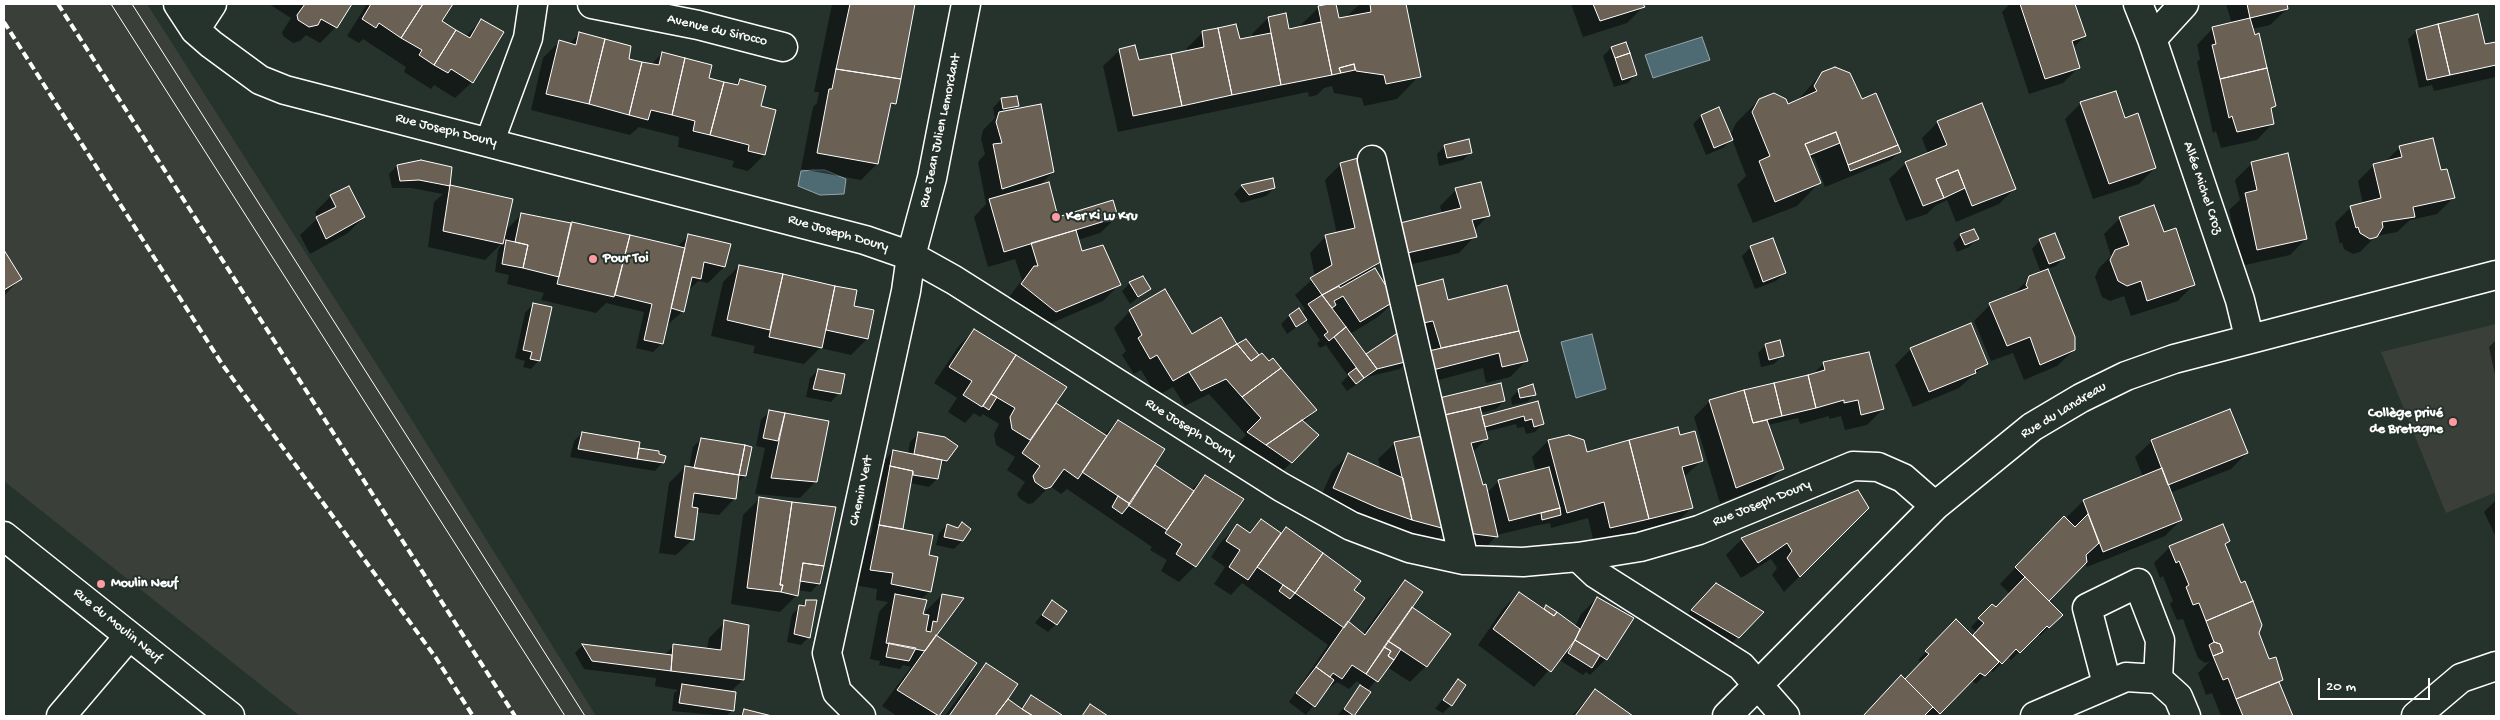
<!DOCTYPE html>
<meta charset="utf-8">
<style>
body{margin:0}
#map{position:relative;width:2500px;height:720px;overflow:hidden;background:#26332d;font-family:"Gochi Hand",sans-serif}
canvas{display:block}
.frame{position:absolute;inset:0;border:5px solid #fff;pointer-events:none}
.scale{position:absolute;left:2318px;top:678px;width:112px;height:22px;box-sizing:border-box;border:2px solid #fff;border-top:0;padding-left:6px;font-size:15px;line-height:18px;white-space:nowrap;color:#fff;-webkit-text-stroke:4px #26332d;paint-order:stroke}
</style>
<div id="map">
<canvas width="2500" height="720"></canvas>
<div class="frame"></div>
<div class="scale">20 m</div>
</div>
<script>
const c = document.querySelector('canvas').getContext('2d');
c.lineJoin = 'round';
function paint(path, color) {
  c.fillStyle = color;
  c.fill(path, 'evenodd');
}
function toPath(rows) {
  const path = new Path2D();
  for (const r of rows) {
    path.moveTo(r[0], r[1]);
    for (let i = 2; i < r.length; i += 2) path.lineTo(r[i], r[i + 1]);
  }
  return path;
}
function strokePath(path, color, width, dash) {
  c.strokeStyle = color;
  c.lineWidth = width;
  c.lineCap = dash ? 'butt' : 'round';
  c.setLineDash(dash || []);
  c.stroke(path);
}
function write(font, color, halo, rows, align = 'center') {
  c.font = font + ' "Gochi Hand",sans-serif';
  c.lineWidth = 4;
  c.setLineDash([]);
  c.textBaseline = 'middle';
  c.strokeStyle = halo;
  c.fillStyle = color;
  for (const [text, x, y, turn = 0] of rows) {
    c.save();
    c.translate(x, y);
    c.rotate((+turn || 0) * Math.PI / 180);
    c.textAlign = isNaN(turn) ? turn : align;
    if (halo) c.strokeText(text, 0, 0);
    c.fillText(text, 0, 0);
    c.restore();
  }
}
paint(toPath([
 [4,4,147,4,405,409,596,716,300,716,4,481],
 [2496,324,2496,497,2494,493,2446,513,2381,352]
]), '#3a4039');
const water = toPath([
 [1702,37,1710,60,1653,78,1645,55,1702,37],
 [813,170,825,170,846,179,844,194,820,195,798,186,801,171,813,170],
 [1592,334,1606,389,1576,398,1561,342,1592,334]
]);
paint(water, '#4e6a73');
strokePath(water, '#95a6ab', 1);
paint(toPath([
 [269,4,351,4,336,27,320,43,306,35,300,41,293,43,283,36,282,32,291,18],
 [367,4,451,4,440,22,465,37,482,20,502,33,472,82,455,98,434,85,431,89,404,72,406,67,363,39,359,43,347,36],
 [832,4,914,4,894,103,888,109,877,164,861,180,801,169,813,107,817,103,819,92,814,92],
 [1335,4,1338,20,1346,17,1360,4,1405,4,1419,76,1397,99,1364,106,1362,98,1334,93,1332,86,1324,88,1317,95,1309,97,1308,92,1118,132,1103,66,1120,50,1138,61,1187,52,1187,48,1203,32,1239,41,1253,38,1252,34,1268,18,1288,30,1298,28,1319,7],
 [1571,4,1642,4,1643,7,1627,23,1583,37],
 [2010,4,2074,4,2085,36,2073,48,2079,67,2063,83,2029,94,2002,12],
 [2226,4,2285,4,2287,9,2270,25,2252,29,2275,106,2270,110,2273,123,2257,140,2221,148,2216,131,2213,133,2197,62,2200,59,2197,45,2213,28,2232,24],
 [2417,31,2484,46,2496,43,2496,77,2434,91,2432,85,2419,88,2408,39],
 [580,33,627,60,651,65,662,53,707,79,735,86,740,80,759,106,764,155,748,171,732,167,734,161,678,147,679,137,639,127,630,135,531,110,543,58,559,42,569,44],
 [1611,48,1636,74,1628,83,1614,87,1603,56],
 [1822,73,1861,101,1899,152,1891,160,1825,187,1814,157,1810,159,1819,183,1797,206,1753,223,1737,185,1746,176,1732,139,1723,148,1706,155,1693,124,1701,116,1719,109,1730,136,1736,123,1759,100,1787,105,1797,101],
 [1001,99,1017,106,1012,111,1053,172,1039,186,1057,218,1117,217,1100,233,1078,240,1081,252,1119,285,1103,301,1040,328,1006,301,1022,280,1015,259,988,267,974,217,986,204,978,162,985,154,981,139,983,130,995,118,993,108],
 [2081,103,2124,119,2155,168,2139,184,2093,199,2065,119],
 [1938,122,2015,188,1999,204,1956,222,1947,200,1935,206,1927,214,1906,221,1889,179,1906,163,1928,154,1922,138],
 [1445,146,1471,152,1463,160,1439,166,1437,154],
 [2400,147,2453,198,2437,214,2410,220,2397,232,2376,236,2360,252,2353,254,2344,249,2342,242,2340,244,2335,223,2351,207,2363,204,2358,181,2374,165,2385,162],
 [2252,163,2306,239,2290,255,2241,266,2229,210,2240,200,2235,180],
 [1341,164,1380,241,1442,214,1440,206,1456,190,1488,216,1474,230,1475,236,1459,253,1387,270,1384,258,1374,269,1395,303,1447,302,1506,287,1526,361,1510,377,1486,383,1483,368,1413,387,1408,361,1400,369,1367,377,1347,391,1341,383,1348,376,1326,345,1320,348,1317,344,1320,340,1306,320,1287,334,1281,324,1289,316,1301,313,1305,309,1295,295,1315,277,1310,253,1326,236,1337,234,1325,180],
 [1393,303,1400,333,1366,356,1350,334,1378,317],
 [397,166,451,168,448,188,450,186,504,232,522,214,677,247,689,235,724,267,708,283,698,281,688,291,683,311,665,327,662,343,653,352,636,348,644,312,606,303,596,313,541,300,544,293,507,284,509,275,495,272,498,250,503,242,485,260,428,247,434,202,443,194,411,188,392,188,389,174],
 [1242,186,1274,188,1266,196,1241,203,1234,194],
 [331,196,364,217,348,233,310,254,300,235,318,218,315,212],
 [2120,218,2163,234,2194,284,2178,301,2131,316,2124,296,2110,301,2102,297,2095,277,2099,268,2111,256,2104,234],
 [1961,235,1977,239,1969,247,1957,252,1953,243],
 [1772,239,1785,273,1776,281,1755,289,1742,256,1750,248],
 [2040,240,2064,257,2056,266,2047,269,2074,337,2074,350,2057,366,2024,380,2013,353,1991,361,1974,321,1990,305,2012,296,2030,277,2041,273,2032,249],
 [4,253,20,279,4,296],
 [739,266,856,291,853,307,867,339,851,355,820,348,804,364,753,353,755,346,711,336,723,282],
 [1130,283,1150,288,1130,304,1122,291],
 [1165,291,1191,335,1220,319,1238,345,1246,341,1259,356,1316,410,1303,423,1317,435,1283,471,1259,454,1249,460,1232,449,1246,435,1209,394,1185,406,1173,387,1157,396,1141,370,1134,374,1122,355,1126,351,1114,328,1130,311],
 [533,304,539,360,531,369,523,367,525,361,515,358,525,313],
 [974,330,1065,388,1054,403,1104,435,1118,421,1153,466,1191,490,1205,476,1195,566,1179,582,1161,571,1167,560,1150,550,1152,547,1067,489,1061,494,1050,486,1033,503,1028,504,1019,498,1017,494,1025,482,1007,470,1015,457,996,445,994,434,999,424,983,414,980,417,974,413,965,423,948,412,957,398,934,383,958,347],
 [2496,340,2496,380,2489,347],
 [1766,345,1782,356,1774,364,1761,367,1758,353],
 [1911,349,1986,364,1959,388,1913,407,1895,365],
 [1824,363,1883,409,1867,425,1845,430,1841,416,1829,419,1829,416,1800,424,1798,418,1768,425,1782,469,1766,485,1720,503,1694,417,1710,401,1812,375],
 [818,370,839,393,831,402,806,397,810,378],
 [1519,390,1535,394,1527,402,1512,405,1511,398],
 [1504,401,1496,409,1480,413,1482,419,1537,402,1543,424,1535,432,1526,434,1524,427,1517,428,1516,424,1485,432,1487,438,1473,452,1482,486,1487,493,1499,481,1536,472,1532,457,1548,441,1569,436,1586,454,1679,437,1701,461,1684,477,1692,507,1675,524,1594,543,1588,518,1551,528,1550,523,1534,526,1497,535,1481,553,1446,531,1431,546,1318,504,1332,471,1348,455,1381,469,1378,459,1395,443,1425,436,1428,408],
 [770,411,827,422,816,481,800,498,755,494,765,448,756,446,761,420],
 [582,433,638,449,658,452,663,462,655,471,570,457,574,441],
 [918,434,946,460,939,467,937,479,929,487,910,483,901,530,928,556,930,591,920,600,922,615,925,616,926,611,942,595,935,636,975,663,937,716,897,716,882,706,911,667,903,665,900,669,879,665,880,661,870,659,879,612,888,602,876,600,877,589,854,585,863,542,871,534,885,460,893,451,908,454,910,442],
 [701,439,745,476,736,484,735,498,719,515,696,512,693,539,676,555,659,553,669,483,685,467,689,468,693,447],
 [681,484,683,484,680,509,677,512],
 [2152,441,2247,453,2231,469,2170,493,2181,520,2165,536,2087,567,2085,562,2047,601,2061,615,2040,636,2038,633,2011,660,2008,657,1993,672,1990,669,1976,684,1971,680,1936,716,1924,714,1922,716,1865,716,1901,676,1905,680,1922,663,1918,660,1956,621,1972,636,1976,632,1971,627,1992,605,1996,609,2010,594,2000,584,2048,534,2069,523,2067,517,2083,501,2143,477,2135,457],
 [759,499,819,583,811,592,797,590,796,596,780,612,731,604,743,515],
 [2496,500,2496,537,2484,512],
 [1868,508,1784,592,1772,575,1777,568,1771,559,1741,578,1726,555,1742,539],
 [1261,520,1280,534,1286,528,1353,591,1347,622,1363,634,1389,598,1405,582,1426,666,1410,682,1387,667,1367,691,1369,692,1352,716,1337,716,1362,685,1357,681,1349,689,1337,682,1323,693,1306,715,1289,702,1328,645,1242,583,1231,595,1214,584,1225,567,1211,557,1221,542,1238,526,1248,533],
 [962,524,962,541,954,549,936,545,939,533,947,525,957,529],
 [2229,541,2224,546,2268,661,2282,680,2278,684,2292,716,2221,716,2212,693,2206,695,2198,673,2210,661,2205,663,2198,658,2183,619,2177,620,2170,604,2173,601,2163,576,2160,578,2154,563,2170,547],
 [1519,593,1543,610,1547,606,1555,612,1552,617,1575,627,1581,614,1597,598,1606,659,1590,675,1586,672,1583,675,1561,661,1562,655,1534,687,1478,645,1503,609],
 [807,601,809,637,801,645,787,642,792,614],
 [1052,601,1056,624,1048,632,1035,623],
 [1700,601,1762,612,1721,654,1676,627],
 [725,622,748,626,743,680,730,692,732,710,726,716,672,711,674,693,678,690,655,686,656,678,584,669,575,653,583,645,664,655,674,646,707,649,709,638],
 [986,665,1006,700,1020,709,1031,697,1060,716,945,716,970,681],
 [1458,680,1451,705,1443,713,1435,709],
 [1595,690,1631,716,1572,716],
 [744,711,766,716,738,716]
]), '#0007');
const building = toPath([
 [305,4,352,4,337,28,321,19,318,25,309,27,298,20,297,15,305,4],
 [371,4,423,4,401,38,379,23,376,28,362,19,371,4],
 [423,4,453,4,442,21,456,30,434,65,419,55,422,50,401,38,423,4],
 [850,4,915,4,901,79,836,69,850,4],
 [1329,4,1336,4,1339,18,1371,12,1370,4,1406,4,1421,77,1386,84,1384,75,1356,71,1354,64,1339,68,1341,73,1332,75,1318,6,1329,4],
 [1593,4,1643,4,1645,7,1600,21,1593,4],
 [2020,4,2075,4,2086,36,2072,41,2080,68,2045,79,2020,4],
 [2247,4,2287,4,2288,9,2250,18,2247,4],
 [1286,13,1289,29,1321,22,1332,75,1281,85,1268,17,1286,13],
 [2478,14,2485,44,2496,42,2496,65,2450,75,2438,24,2478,14],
 [2250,18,2255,35,2259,33,2267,68,2220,79,2212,45,2216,44,2212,27,2250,18],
 [481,19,504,32,473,83,451,69,448,73,434,65,456,30,470,38,481,19],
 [1236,24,1240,39,1271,33,1281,85,1232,95,1218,28,1236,24],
 [2438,24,2450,75,2427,80,2416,30,2438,24],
 [1218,28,1232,95,1182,106,1171,54,1204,47,1202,31,1218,28],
 [579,32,605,39,589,104,546,94,559,40,576,45,579,32],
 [605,39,631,46,629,59,642,62,629,115,589,104,605,39],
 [1626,42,1630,53,1615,58,1611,47,1626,42],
 [1135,45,1139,60,1171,54,1182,106,1133,116,1119,49,1135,45],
 [662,52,685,58,672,115,651,110,648,120,629,115,642,62,659,65,662,52],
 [1630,53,1637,75,1622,80,1615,58,1630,53],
 [685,58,712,65,709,78,724,82,710,135,693,131,695,121,672,115,685,58],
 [1354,64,1355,70,1341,73,1339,68,1354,64],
 [1835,67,1850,73,1862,99,1876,93,1898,145,1848,165,1836,132,1805,144,1821,183,1775,202,1759,161,1770,156,1752,112,1759,99,1774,93,1786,99,1788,104,1817,91,1814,86,1822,72,1835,67],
 [2267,68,2276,106,2271,108,2274,124,2237,132,2232,116,2229,118,2220,79,2267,68],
 [836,69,901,79,896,104,891,103,878,164,817,153,829,89,832,89,836,69],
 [740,79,766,86,761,106,776,110,765,155,748,151,749,145,710,135,724,82,738,85,740,79],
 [2116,91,2125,118,2138,113,2156,168,2109,184,2080,102,2116,91],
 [1017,96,1019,106,1003,109,1001,98,1017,96],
 [1982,103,2016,189,1972,206,1958,170,1936,179,1944,198,1923,206,1905,162,1947,145,1937,121,1982,103],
 [1041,104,1054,172,1002,189,993,144,1002,143,996,122,999,112,1041,104],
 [1719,107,1733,140,1714,148,1701,115,1719,107],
 [1836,132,1840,143,1810,155,1805,144,1836,132],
 [2433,138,2441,170,2447,169,2455,198,2413,207,2415,217,2382,222,2383,227,2377,237,2370,239,2360,233,2358,227,2356,228,2350,206,2381,198,2373,164,2402,157,2399,146,2433,138],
 [1469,139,1472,153,1447,158,1444,145,1469,139],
 [1898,145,1901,152,1850,171,1848,165,1898,145],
 [2288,153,2307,239,2257,250,2245,193,2257,190,2251,162,2288,153],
 [1362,157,1386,259,1322,295,1310,278,1332,265,1325,235,1355,228,1340,163,1362,157],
 [421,160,452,167,450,186,419,180,400,181,397,165,421,160],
 [1958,170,1965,188,1944,198,1936,179,1958,170],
 [1273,178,1275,188,1249,195,1241,185,1273,178],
 [1049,182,1058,217,1113,200,1118,217,1004,252,989,199,1049,182],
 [1481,182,1490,216,1472,220,1477,237,1403,254,1396,224,1461,208,1455,188,1481,182],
 [450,185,513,199,503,244,443,231,450,185],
 [349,186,365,217,326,239,316,217,336,207,330,195,349,186],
 [2154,205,2164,232,2176,228,2195,285,2147,301,2141,281,2127,286,2118,281,2110,260,2115,250,2129,245,2119,217,2154,205],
 [521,213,571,223,559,277,523,268,528,245,515,242,521,213],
 [572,222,630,235,614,297,557,284,572,222],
 [1974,229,1979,239,1965,245,1960,234,1974,229],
 [1076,230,1082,251,1103,245,1121,285,1056,312,1021,284,1034,266,1038,266,1031,243,1076,230],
 [2055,233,2065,258,2049,264,2039,239,2055,233],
 [688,234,731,244,725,267,704,262,701,279,692,277,684,312,671,308,688,234],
 [630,235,685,248,663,344,644,340,652,304,615,295,630,235],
 [1773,238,1786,273,1763,282,1750,246,1773,238],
 [506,240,528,245,523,268,502,264,506,240],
 [4,250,22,279,4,290,4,250],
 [739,265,783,274,770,330,727,320,739,265],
 [1375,268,1395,301,1360,322,1343,296,1334,301,1336,305,1332,308,1322,295,1339,286,1340,288,1375,268],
 [2048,269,2075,337,2075,350,2040,365,2030,337,2007,346,1989,303,2028,288,2026,285,2029,276,2048,269],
 [783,274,835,286,822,348,769,337,783,274],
 [1143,276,1151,289,1138,297,1129,282,1143,276],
 [1443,279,1448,300,1507,285,1519,331,1441,348,1433,321,1418,324,1409,288,1443,279],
 [835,286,857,290,854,306,874,310,868,339,826,330,835,286],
 [1165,289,1192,334,1221,317,1237,344,1173,381,1157,355,1150,359,1138,338,1142,335,1129,310,1165,289],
 [1322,295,1346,327,1329,341,1324,335,1328,332,1308,304,1322,295],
 [533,303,552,307,540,361,530,359,532,352,523,350,533,303],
 [1299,308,1307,320,1296,327,1289,315,1299,308],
 [1971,323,1988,364,1975,370,1976,373,1929,392,1910,348,1971,323],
 [1346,327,1377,369,1364,378,1334,337,1346,327],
 [974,329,1016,355,982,407,963,395,972,381,949,367,974,329],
 [1402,330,1409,361,1377,369,1366,354,1402,330],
 [1519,331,1528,361,1502,367,1499,353,1429,371,1424,352,1519,331],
 [1246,339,1259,355,1251,361,1237,344,1246,339],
 [1780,340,1784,356,1769,360,1765,344,1780,340],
 [1237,344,1251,361,1262,353,1269,361,1273,358,1281,368,1242,397,1226,379,1201,391,1189,372,1237,344],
 [1869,352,1884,409,1861,415,1858,400,1844,403,1844,400,1816,408,1808,375,1825,370,1823,362,1869,352],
 [1016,355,1067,387,1030,440,1012,429,1010,417,1015,408,991,394,1016,355],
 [1281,368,1317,410,1266,445,1247,432,1261,418,1242,397,1281,368],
 [1356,368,1364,378,1356,384,1348,374,1356,368],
 [818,369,845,374,841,394,813,389,818,369],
 [1808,375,1816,408,1782,416,1774,383,1808,375],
 [1501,383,1505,401,1440,416,1435,399,1501,383],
 [1774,383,1782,416,1753,423,1744,390,1774,383],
 [1533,384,1536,395,1520,398,1518,389,1533,384],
 [1744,390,1753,423,1767,420,1784,469,1736,488,1709,400,1744,390],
 [991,394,997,397,989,410,983,406,991,394],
 [1538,401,1544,424,1534,427,1532,419,1525,421,1524,416,1485,427,1482,416,1538,401],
 [1056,403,1107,436,1078,479,1064,469,1051,487,1045,489,1035,482,1033,476,1040,466,1022,453,1056,403],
 [1480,407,1488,439,1471,443,1483,485,1486,484,1498,537,1467,533,1440,416,1480,407],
 [2230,409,2248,453,2168,485,2151,440,2230,409],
 [769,410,785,413,778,441,763,438,769,410],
 [785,413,829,421,817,482,771,478,785,413],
 [1118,420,1165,449,1130,504,1082,472,1118,420],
 [1302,420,1319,435,1292,463,1266,445,1302,420],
 [1678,427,1680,435,1695,431,1703,461,1682,467,1693,508,1649,519,1629,440,1678,427],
 [582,432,640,442,637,459,578,449,582,432],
 [918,432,945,437,958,446,947,461,914,454,918,432],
 [1427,435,1449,530,1412,520,1394,442,1427,435],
 [1569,435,1584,440,1587,452,1629,440,1649,519,1610,528,1604,502,1567,513,1548,440,1569,435],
 [701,438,745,445,739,475,694,468,701,438],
 [745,445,752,447,746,476,739,475,745,445],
 [639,448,659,451,659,454,666,456,664,463,637,459,639,448],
 [893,450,942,460,938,479,913,475,913,471,890,466,893,450],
 [1348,453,1403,478,1412,520,1378,508,1333,488,1348,453],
 [1155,465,1194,491,1167,530,1128,505,1155,465],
 [685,466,739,475,736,499,694,493,692,507,698,508,694,540,675,537,685,466],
 [890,466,913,471,903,529,879,525,890,466],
 [1549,467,1560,508,1509,521,1498,480,1549,467],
 [2162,468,2182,520,2103,552,2083,500,2162,468],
 [1205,475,1244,499,1196,567,1176,554,1182,544,1165,533,1205,475],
 [1858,490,1869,508,1800,577,1787,558,1792,551,1787,543,1758,563,1741,538,1858,490],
 [1118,496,1130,504,1122,514,1112,507,1118,496],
 [759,497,792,502,780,585,783,585,781,592,747,588,759,497],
 [792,502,836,507,824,566,803,563,798,596,781,592,783,585,780,585,792,502],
 [1560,508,1561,515,1542,520,1541,513,1560,508],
 [2088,514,2099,543,2086,555,2087,562,2049,601,2015,567,2064,516,2075,527,2088,514],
 [1261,519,1281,533,1248,580,1229,567,1240,550,1226,541,1237,524,1250,533,1261,519],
 [962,522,971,529,963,541,944,537,947,524,958,528,962,522],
 [2223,524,2230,541,2225,544,2241,583,2245,581,2253,601,2206,621,2199,603,2193,605,2186,587,2189,585,2179,561,2176,563,2169,546,2223,524],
 [879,525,933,535,929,555,938,557,931,592,891,584,893,573,870,570,879,525],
 [1286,527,1323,553,1295,593,1257,567,1286,527],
 [1323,553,1361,581,1354,590,1365,598,1344,628,1295,593,1323,553],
 [803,563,824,566,820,584,800,581,803,563],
 [2025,577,2063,615,2049,628,2047,626,2020,653,2016,649,2002,664,1973,635,1984,623,1978,618,1992,604,1996,607,2025,577],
 [1405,580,1423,592,1366,674,1352,665,1342,679,1333,673,1330,677,1316,667,1348,621,1365,635,1405,580],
 [1716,583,1764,612,1739,638,1691,610,1716,583],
 [1283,585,1295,593,1290,599,1279,591,1283,585],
 [1519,592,1554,616,1557,612,1580,629,1575,640,1551,672,1493,629,1519,592],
 [895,594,927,600,923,614,929,615,926,631,931,632,933,621,937,622,942,594,964,598,925,651,886,643,895,594],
 [1597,597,1634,618,1607,660,1575,640,1597,597],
 [806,600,817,600,810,638,794,634,799,605,805,606,806,600],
 [1052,600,1067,611,1057,625,1042,615,1052,600],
 [2253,601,2262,625,2259,633,2269,659,2276,657,2283,680,2236,699,2228,678,2223,680,2213,656,2223,652,2220,644,2214,642,2206,621,2253,601],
 [1546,605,1557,612,1554,616,1544,609,1546,605],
 [1412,607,1451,634,1427,667,1388,641,1412,607],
 [1956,619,1999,662,1985,676,1980,673,1940,714,1905,679,1929,654,1925,651,1956,619],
 [724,620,749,625,744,680,671,671,673,644,721,650,724,620],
 [936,635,977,663,939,716,897,690,936,635],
 [1575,640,1600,655,1592,668,1568,653,1575,640],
 [1388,641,1401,649,1394,660,1388,656,1391,651,1384,647,1388,641],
 [2214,642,2220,644,2223,652,2213,656,2209,645,2214,642],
 [889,643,916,648,909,661,886,657,889,643],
 [582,644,672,655,671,671,592,661,582,644],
 [1384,647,1391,651,1388,656,1394,660,1378,682,1366,674,1384,647],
 [986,663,1018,684,1008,699,995,716,949,716,986,663],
 [1316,667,1334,680,1315,707,1296,693,1316,667],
 [1901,675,1933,707,1924,716,1863,716,1901,675],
 [1458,679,1466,685,1452,706,1443,700,1458,679],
 [2279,682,2293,716,2243,716,2236,699,2279,682],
 [682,684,736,692,734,711,679,703,682,684],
 [1360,685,1371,692,1354,716,1344,709,1360,685],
 [1595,689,1633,716,1575,716,1595,689],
 [1031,695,1062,715,1062,716,1033,716,1022,709,1031,695],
 [1008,699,1022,709,1033,716,995,716,1008,699],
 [1090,704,1108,716,1082,716,1090,704],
 [744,709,772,716,742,716,744,709]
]);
paint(building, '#6a6054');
strokePath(building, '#fff', 1);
const minor = toPath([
 [178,4,195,30,211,44,260,80,285,90,865,240,911,256,954,280,1281,487,1351,526,1409,548,1464,560,1523,562,1578,557,1640,547,1699,530,1853,466,1878,467,1903,478,1935,506],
 [592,4,698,25,783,47],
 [2138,4,2152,39],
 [2184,4,2152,39,2240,300,2249,337],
 [195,30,212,4],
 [490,141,528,38,533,4],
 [1372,160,1464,560],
 [4,536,230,716],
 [1578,557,1596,574,1741,666,1785,716],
 [2107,684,2087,608,2138,583,2160,640,2158,679],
 [61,716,129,636],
 [861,716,837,692,827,653,906,291,911,256,932,178,966,4],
 [1727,716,1935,506,2032,427,2081,398,2126,376,2174,359,2496,275],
 [2035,716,2126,677,2158,679,2178,697,2186,716],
 [2416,716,2461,678,2496,666]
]);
strokePath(minor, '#fff', 31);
strokePath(minor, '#26332d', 28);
strokePath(toPath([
 [111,4,565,716],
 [132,4,585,716]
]), '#fff', 1);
strokePath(toPath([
 [58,4,515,716],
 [4,22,222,364,436,658,473,716]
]), '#fff', 4, [8, 4]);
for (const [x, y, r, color] of [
 [1056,217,5,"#ff9aa2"],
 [593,259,5,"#ff9aa2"],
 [2453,422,5,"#ff9aa2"],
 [101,584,5,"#ff9aa2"]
]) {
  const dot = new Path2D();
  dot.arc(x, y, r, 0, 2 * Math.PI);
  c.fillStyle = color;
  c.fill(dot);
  strokePath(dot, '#26332d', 2);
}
write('14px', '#fff', '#26332d', [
 ["Avenue du Sirocco",717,31,13],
 ["Rue Joseph Doury",446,131,14],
 ["Rue Jean Julien Lemordant",941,131,-78],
 ["Allée Michel Croz",2202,188,71],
 ["Rue Joseph Doury",838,234,16],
 ["Rue du Landreau",2064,411,-31],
 ["Rue Joseph Doury",1190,430,32],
 ["Chemin Vert",862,491,-78],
 ["Rue Joseph Doury",1762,504,-22],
 ["Rue du Moulin Neuf",117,626,39]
]);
write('bold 14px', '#fff', '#26332d', [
 ["Ker Ki Lu Kru",1066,217],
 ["Pour Toi",603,259],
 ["Collège privé",2443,414,"right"],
 ["de Bretagne",2443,430,"right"],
 ["Moulin Neuf",111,584]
], 'left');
</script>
